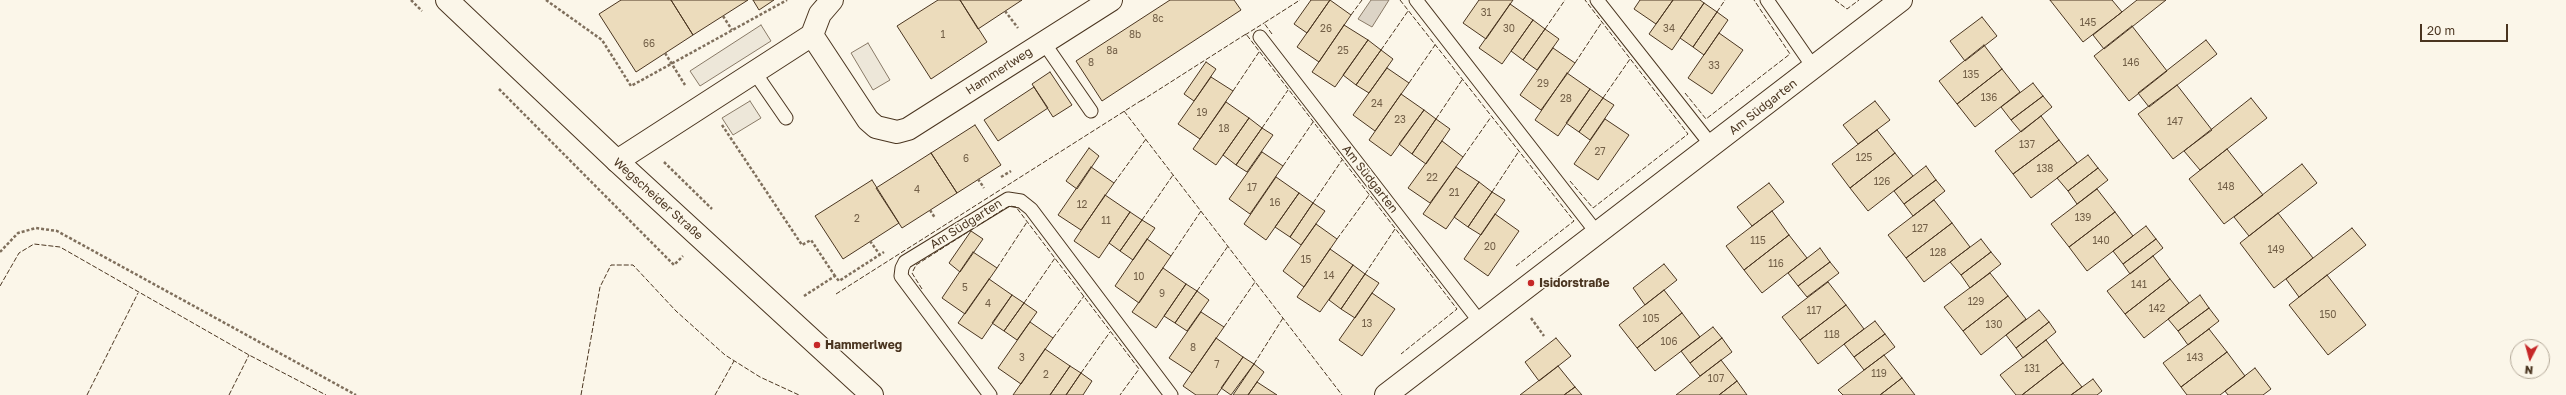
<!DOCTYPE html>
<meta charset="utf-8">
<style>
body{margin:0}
#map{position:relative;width:2566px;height:395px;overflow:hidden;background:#fbf6e9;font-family:"Golos Text",sans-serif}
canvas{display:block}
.north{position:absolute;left:2510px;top:339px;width:40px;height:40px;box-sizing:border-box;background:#fbf6e9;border:1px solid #b4a999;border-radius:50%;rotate:186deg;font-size:11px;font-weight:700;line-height:16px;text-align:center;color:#4a3520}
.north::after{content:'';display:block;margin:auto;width:14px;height:18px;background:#c62828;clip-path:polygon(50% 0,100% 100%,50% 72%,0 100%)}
.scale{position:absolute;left:2420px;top:24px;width:88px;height:18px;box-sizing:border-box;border:2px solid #4a3520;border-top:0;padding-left:5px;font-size:12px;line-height:14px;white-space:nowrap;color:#4a3520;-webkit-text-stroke:3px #fbf6e9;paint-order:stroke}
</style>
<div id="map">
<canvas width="2566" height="395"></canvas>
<div class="north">N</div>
<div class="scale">20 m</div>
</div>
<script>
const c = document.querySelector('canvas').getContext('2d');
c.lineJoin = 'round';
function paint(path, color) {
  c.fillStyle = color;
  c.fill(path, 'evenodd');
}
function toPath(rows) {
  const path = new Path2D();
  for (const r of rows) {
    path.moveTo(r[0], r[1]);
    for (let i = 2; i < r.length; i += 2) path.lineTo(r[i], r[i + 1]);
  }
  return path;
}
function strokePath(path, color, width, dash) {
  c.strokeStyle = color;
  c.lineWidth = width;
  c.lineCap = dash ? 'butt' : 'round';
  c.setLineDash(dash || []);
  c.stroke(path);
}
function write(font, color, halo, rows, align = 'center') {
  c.font = font + ' "Golos Text",sans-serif';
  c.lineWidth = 3;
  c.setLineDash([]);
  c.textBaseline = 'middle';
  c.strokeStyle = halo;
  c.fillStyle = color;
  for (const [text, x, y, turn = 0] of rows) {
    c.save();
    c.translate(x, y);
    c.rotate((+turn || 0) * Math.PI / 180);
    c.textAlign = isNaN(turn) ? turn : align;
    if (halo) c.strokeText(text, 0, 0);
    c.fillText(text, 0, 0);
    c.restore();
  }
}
const parking = toPath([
 [761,25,771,41,700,86,690,71,761,25],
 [868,43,890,80,873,90,851,53,868,43],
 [750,101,761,118,733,135,722,118,750,101]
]);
paint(parking, '#ede7d9');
strokePath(parking, '#887966', 1);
const water = toPath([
 [1371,0,1389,0,1372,27,1358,19,1371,0]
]);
paint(water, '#dcd4c6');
strokePath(water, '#887966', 1);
const building = toPath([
 [621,0,671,0,693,35,636,72,599,14,621,0],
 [671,0,748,0,693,35,671,0],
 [753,0,774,0,759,10,753,0],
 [938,0,960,0,987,42,931,79,897,26,938,0],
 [960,0,1022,0,978,29,960,0],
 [1170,0,1234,0,1241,10,1102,101,1076,61,1170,0],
 [1311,0,1330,0,1307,33,1294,24,1311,0],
 [1330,0,1351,15,1319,62,1297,47,1330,0],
 [1479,0,1513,0,1486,39,1463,23,1479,0],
 [1640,0,1673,0,1656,24,1634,9,1640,0],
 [1673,0,1700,0,1704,3,1672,50,1649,34,1673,0],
 [2050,0,2112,0,2122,12,2083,42,2050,0],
 [2137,0,2166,0,2104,49,2093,35,2137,0],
 [1704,3,1717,12,1693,47,1680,38,1704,3],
 [1510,4,1533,20,1502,64,1479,48,1510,4],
 [1717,12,1728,20,1704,55,1693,47,1717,12],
 [1982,17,1997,36,1965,61,1950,41,1982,17],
 [1533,20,1545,29,1523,60,1511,51,1533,20],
 [1344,25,1368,40,1335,87,1312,72,1344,25],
 [2132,26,2167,71,2129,101,2094,56,2132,26],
 [1545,29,1559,39,1537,70,1523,60,1545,29],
 [1719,33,1743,50,1712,94,1688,78,1719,33],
 [1368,40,1381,50,1356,85,1343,75,1368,40],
 [2206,40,2217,54,2149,107,2138,93,2206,40],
 [1984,45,2002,69,1957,104,1939,81,1984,45],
 [1553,48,1575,63,1541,110,1520,95,1553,48],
 [1381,50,1393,59,1369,93,1356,85,1381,50],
 [1206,62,1216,69,1194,101,1184,94,1206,62],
 [1387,68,1409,83,1375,131,1353,115,1387,68],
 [2002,69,2020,92,1975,127,1957,104,2002,69],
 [1050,72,1072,105,1053,117,1032,84,1050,72],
 [1567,73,1590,89,1558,136,1535,120,1567,73],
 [1211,77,1233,91,1200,139,1178,124,1211,77],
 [2033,83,2043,96,2011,120,2001,107,2033,83],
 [2177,85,2212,130,2173,159,2138,114,2177,85],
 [1034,87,1048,108,998,141,984,120,1034,87],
 [1590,89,1603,98,1579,132,1566,123,1590,89],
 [1401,94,1424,110,1391,156,1369,140,1401,94],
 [2043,96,2052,107,2021,132,2011,120,2043,96],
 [1603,98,1614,105,1590,140,1579,132,1603,98],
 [2251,98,2267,118,2200,170,2184,151,2251,98],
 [1875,101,1890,120,1858,144,1843,125,1875,101],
 [1226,102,1249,118,1216,165,1193,149,1226,102],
 [1424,110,1436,119,1412,154,1399,144,1424,110],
 [2041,116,2059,140,2013,174,1995,151,2041,116],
 [1249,118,1262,128,1236,165,1223,155,1249,118],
 [1436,119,1450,129,1426,164,1412,154,1436,119],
 [1605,119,1629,135,1598,180,1574,164,1605,119],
 [975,125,1001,165,957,193,931,153,975,125],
 [1262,128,1273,135,1247,172,1236,165,1262,128],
 [1877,130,1895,153,1850,188,1832,164,1877,130],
 [2059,140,2077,163,2031,198,2013,174,2059,140],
 [1442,141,1463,157,1430,203,1408,188,1442,141],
 [1089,148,1099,156,1077,189,1066,181,1089,148],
 [2227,149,2263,195,2224,224,2189,179,2227,149],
 [1262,152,1283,166,1250,214,1229,199,1262,152],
 [931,153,957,193,902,228,876,188,931,153],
 [1895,153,1913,176,1868,211,1850,188,1895,153],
 [2088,155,2098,168,2068,191,2057,178,2088,155],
 [2302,164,2317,183,2249,236,2234,217,2302,164],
 [1926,166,1936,180,1904,204,1894,191,1926,166],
 [1091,167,1114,183,1081,230,1058,215,1091,167],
 [1456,167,1479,182,1446,229,1423,214,1456,167],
 [2098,168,2108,180,2077,204,2068,191,2098,168],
 [1276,177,1299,193,1266,240,1244,224,1276,177],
 [872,180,899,223,843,259,815,216,872,180],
 [1936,180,1945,191,1913,216,1904,204,1936,180],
 [1479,182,1492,192,1468,227,1454,217,1479,182],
 [1769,183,1784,202,1752,226,1737,207,1769,183],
 [2097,189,2115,212,2069,247,2051,224,2097,189],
 [1492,192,1505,200,1481,235,1468,227,1492,192],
 [1299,193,1313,203,1290,237,1275,227,1299,193],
 [1105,195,1130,212,1099,258,1074,241,1105,195],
 [1934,200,1952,223,1906,258,1888,235,1934,200],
 [1313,203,1325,211,1301,245,1290,237,1313,203],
 [1772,211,1789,235,1744,270,1726,246,1772,211],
 [1130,212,1142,220,1120,251,1109,243,1130,212],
 [2115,212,2133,236,2087,271,2069,247,2115,212],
 [2278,213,2313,258,2274,288,2240,243,2278,213],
 [1495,214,1519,231,1488,276,1464,259,1495,214],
 [1142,220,1155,228,1133,260,1120,251,1142,220],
 [1952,223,1970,247,1924,282,1906,258,1952,223],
 [1316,224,1337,239,1304,287,1283,271,1316,224],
 [2146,226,2156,239,2123,264,2113,251,2146,226],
 [2352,228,2366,245,2299,297,2286,279,2352,228],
 [971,231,983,239,960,272,949,263,971,231],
 [1789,235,1807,258,1762,293,1744,270,1789,235],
 [1147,239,1171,256,1139,303,1115,286,1147,239],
 [1981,239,1991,252,1961,275,1950,262,1981,239],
 [2156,239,2163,248,2130,274,2123,264,2156,239],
 [1820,248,1830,262,1798,286,1788,273,1820,248],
 [1330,249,1353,265,1320,312,1297,297,1330,249],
 [973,252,997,268,965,314,942,298,973,252],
 [1991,252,2001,264,1970,288,1961,275,1991,252],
 [2153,256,2170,279,2125,314,2107,291,2153,256],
 [1830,262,1839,273,1807,297,1798,286,1830,262],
 [1664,264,1677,280,1645,305,1633,288,1664,264],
 [1353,265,1365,274,1341,309,1329,300,1353,265],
 [1163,268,1186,284,1156,328,1132,312,1163,268],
 [1990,273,2008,296,1963,331,1944,307,1990,273],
 [1365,274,1379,283,1355,318,1341,309,1365,274],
 [2327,275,2366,325,2328,355,2289,305,2327,275],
 [989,279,1012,295,982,339,958,323,989,279],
 [2170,279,2189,303,2144,338,2125,314,2170,279],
 [1828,282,1846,305,1800,340,1782,317,1828,282],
 [1186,284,1197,291,1175,323,1164,316,1186,284],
 [1664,290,1682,313,1637,348,1619,325,1664,290],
 [1197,291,1209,300,1187,331,1175,323,1197,291],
 [1372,293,1395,309,1362,356,1339,340,1372,293],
 [1012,295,1024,303,1004,331,992,323,1012,295],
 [2200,295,2209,308,2178,331,2168,319,2200,295],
 [2008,296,2026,319,1981,355,1963,331,2008,296],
 [1024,303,1037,312,1017,340,1004,331,1024,303],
 [1846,305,1864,329,1818,364,1800,340,1846,305],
 [2209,308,2219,321,2188,345,2178,331,2209,308],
 [2039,310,2049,322,2016,348,2006,335,2039,310],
 [1201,312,1224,327,1192,373,1169,358,1201,312],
 [1682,313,1700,337,1655,371,1637,348,1682,313],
 [1875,321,1885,334,1854,357,1844,344,1875,321],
 [1030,322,1053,338,1021,384,998,368,1030,322],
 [2049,322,2056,332,2023,358,2016,348,2049,322],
 [1713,327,1722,338,1690,363,1681,351,1713,327],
 [2209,329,2227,352,2181,387,2163,363,2209,329],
 [1885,334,1895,347,1864,370,1854,357,1885,334],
 [1216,338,1243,357,1217,395,1196,395,1183,386,1216,338],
 [1556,338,1571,356,1539,381,1525,362,1556,338],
 [1722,338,1732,352,1700,376,1690,363,1722,338],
 [2046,340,2063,363,2022,395,2016,395,2000,375,2046,340],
 [1045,349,1070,366,1050,395,1013,395,1045,349],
 [2227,352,2245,376,2220,395,2187,395,2181,387,2227,352],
 [1884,355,1902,378,1880,395,1843,395,1838,390,1884,355],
 [1243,357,1254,364,1231,395,1221,388,1243,357],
 [1721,360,1737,381,1719,395,1676,395,1721,360],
 [2063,363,2082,387,2071,395,2022,395,2063,363],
 [1254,364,1264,372,1248,395,1233,395,1254,364],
 [1070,366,1081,373,1066,395,1050,395,1070,366],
 [1558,366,1575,387,1564,395,1520,395,1558,366],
 [2255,368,2271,389,2263,395,2228,395,2225,391,2255,368],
 [1081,373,1092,381,1083,395,1066,395,1081,373],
 [1902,378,1915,395,1880,395,1902,378],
 [2093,379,2102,391,2097,395,2071,395,2093,379],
 [1737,381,1747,395,1719,395,1737,381],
 [1257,382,1277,395,1248,395,1257,382],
 [1575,387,1582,395,1564,395,1575,387]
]);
paint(building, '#ecdcbc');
strokePath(building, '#4a3520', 1);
const lane = toPath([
 [1416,0,1597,233],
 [1597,0,1712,146],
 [1767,0,1814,68],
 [1260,37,1480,322],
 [1044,43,1091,111],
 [755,73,786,118],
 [990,395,901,276,902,268,905,262,1008,199,1021,201,1031,209,1171,395]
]);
const street = toPath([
 [812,35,868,120,876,127,897,132,908,129,1111,0],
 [617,161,812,35,820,14,832,0],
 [1386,395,1901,0]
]);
const secondary = toPath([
 [447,0,617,161,872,395]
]);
strokePath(lane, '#4a3520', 15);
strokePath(street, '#4a3520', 24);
strokePath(secondary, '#4a3520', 24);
strokePath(toPath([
 [411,0,422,11],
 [546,0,602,40,631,86,787,0],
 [1005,11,1018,28],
 [723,16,732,30],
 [665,53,685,85],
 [499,89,674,265,683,256],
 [722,125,802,245,811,240,835,276],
 [664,162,712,209],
 [1001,177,1011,171],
 [978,179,984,188],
 [930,210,935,218],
 [870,241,880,255],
 [0,252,18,233,36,228,57,231,356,395],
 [804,296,835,276,839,281,884,252],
 [1531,318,1544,336]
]), '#7f6f5c', 2.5, [3, 2]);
strokePath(lane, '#fbf6e9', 13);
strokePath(street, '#fbf6e9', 22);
strokePath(secondary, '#fbf6e9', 22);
strokePath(toPath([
 [1400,0,1574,221,1516,266],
 [1835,0,1847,9,1859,0],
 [1717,12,1725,0],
 [1351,15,1362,0],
 [1545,29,1565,0],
 [1272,34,1264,23,1300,0],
 [1245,35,1264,23],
 [1381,50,1408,11],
 [1575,63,1602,22],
 [1409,83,1435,45],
 [1233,91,1259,52],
 [1685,93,1706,119,1790,54,1754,0],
 [1603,98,1630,59],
 [1141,101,1246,34,1457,309,1401,354],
 [1124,111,1342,395],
 [1436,119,1462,80],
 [1262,128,1288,90],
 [1463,157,1491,117],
 [1283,166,1313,122],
 [1570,181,1593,208,1688,134,1585,0],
 [1114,183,1146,139],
 [1492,192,1519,151],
 [1313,203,1342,160],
 [1142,220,1173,175],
 [1337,239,1369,195],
 [1171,256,1201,211],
 [997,268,1027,222],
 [1365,274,1395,229],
 [0,286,19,253,34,244,60,247,249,355,326,395],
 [922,289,912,273,916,265,1004,209,1010,206,1016,207,1139,369,1120,395],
 [1197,291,1228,246],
 [836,294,1142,100],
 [1024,303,1055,258],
 [1224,327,1255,282],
 [1053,338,1084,296],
 [1254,364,1283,318],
 [1081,373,1110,332],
 [87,395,138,293],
 [229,395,249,355],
 [581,395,600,287,611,265,633,265,676,311,725,355,760,377,799,395],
 [715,395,734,361]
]), '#4a3520', 1, [5, 2]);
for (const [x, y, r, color] of [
 [1531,283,4,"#c62828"],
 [817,345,4,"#c62828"]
]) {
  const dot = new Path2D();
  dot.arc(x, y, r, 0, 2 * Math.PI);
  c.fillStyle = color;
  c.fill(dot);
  strokePath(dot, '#fbf6e9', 1.5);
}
write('10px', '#725f47', null, [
 ["31",1486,13],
 ["8c",1158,19],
 ["145",2088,23],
 ["26",1326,29],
 ["30",1509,29],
 ["34",1669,29],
 ["1",943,35],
 ["8b",1135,35],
 ["66",649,44],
 ["8a",1112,51],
 ["25",1343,51],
 ["8",1091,63],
 ["146",2131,63],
 ["33",1714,66],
 ["135",1971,75],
 ["29",1543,84],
 ["136",1989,98],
 ["28",1566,99],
 ["24",1377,104],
 ["19",1202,113],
 ["23",1400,120],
 ["147",2175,122],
 ["18",1224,129],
 ["137",2027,145],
 ["27",1600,152],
 ["125",1864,158],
 ["6",966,159],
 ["138",2045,169],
 ["22",1432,178],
 ["126",1882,182],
 ["148",2226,187],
 ["17",1252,188],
 ["4",917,190],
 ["21",1454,193],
 ["16",1275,203],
 ["12",1082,205],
 ["139",2083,218],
 ["2",857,219],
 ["11",1106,221],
 ["127",1920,229],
 ["115",1758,241],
 ["140",2101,241],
 ["20",1490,247],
 ["149",2276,250],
 ["128",1938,253],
 ["15",1306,260],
 ["116",1776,264],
 ["14",1329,276],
 ["10",1139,277],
 ["141",2139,285],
 ["5",965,288],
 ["9",1162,294],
 ["129",1976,302],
 ["4",988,304],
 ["142",2157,309],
 ["117",1814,311],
 ["150",2328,315],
 ["105",1651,319],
 ["13",1367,324],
 ["130",1994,325],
 ["118",1832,335],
 ["106",1669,342],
 ["8",1193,348],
 ["3",1022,358],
 ["143",2195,358],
 ["7",1217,365],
 ["131",2032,369],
 ["119",1879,374],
 ["2",1046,375],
 ["107",1716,379]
]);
write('12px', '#4a3520', '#fbf6e9', [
 ["Hammerlweg",999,71,-33],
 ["Am Südgarten",1763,107,-38],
 ["Am Südgarten",1370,179,52],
 ["Wegscheider Straße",658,199,42],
 ["Am Südgarten",966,224,-32]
]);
write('bold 12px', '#4a3520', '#fbf6e9', [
 ["Isidorstraße",1539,283],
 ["Hammerlweg",825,345]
], 'left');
</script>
